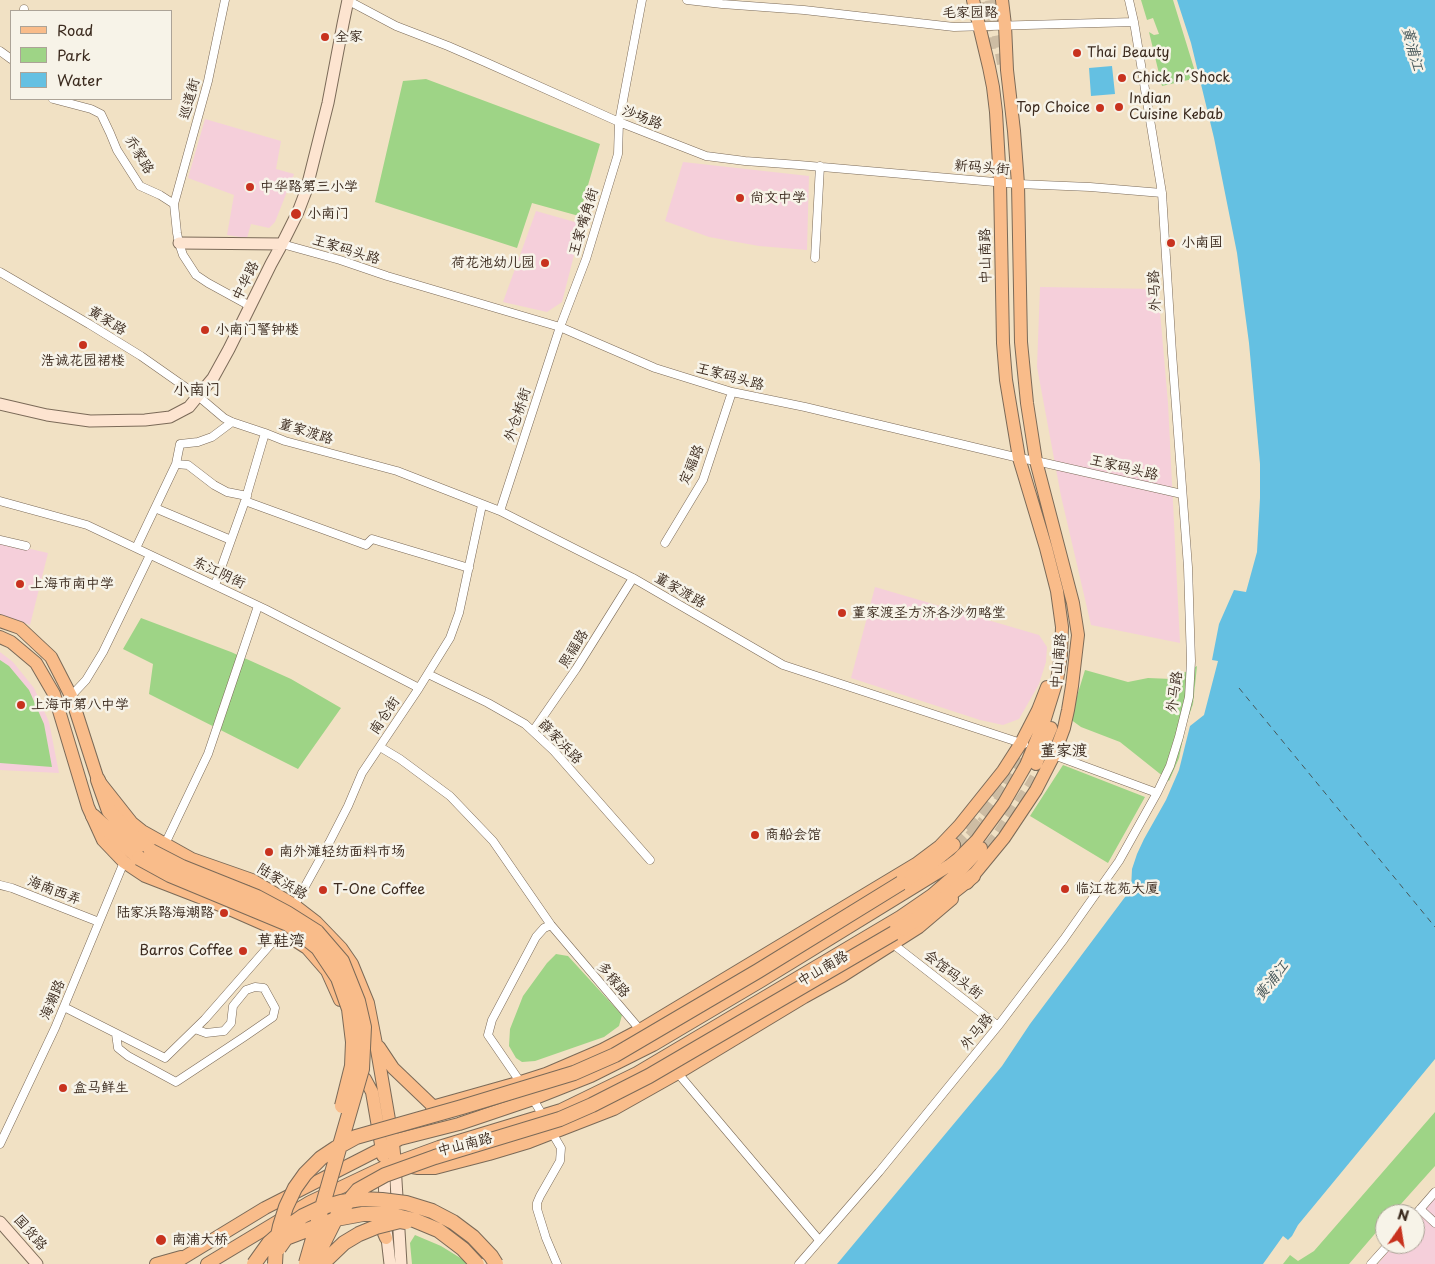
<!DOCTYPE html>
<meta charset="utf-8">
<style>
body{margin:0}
#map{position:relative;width:1435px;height:1264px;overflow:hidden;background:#f1e1c4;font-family:"Playpen Sans",sans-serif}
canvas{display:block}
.legend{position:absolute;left:10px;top:10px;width:162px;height:90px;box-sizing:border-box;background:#f7f3e8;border:1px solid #aca397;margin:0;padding:6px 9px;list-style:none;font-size:15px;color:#3b2a1e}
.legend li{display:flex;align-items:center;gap:10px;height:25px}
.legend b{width:25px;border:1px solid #aca397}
.north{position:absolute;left:1375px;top:1204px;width:50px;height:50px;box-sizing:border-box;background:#f7f3e8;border:1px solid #aca397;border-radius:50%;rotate:13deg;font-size:14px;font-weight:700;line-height:20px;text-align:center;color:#3b2a1e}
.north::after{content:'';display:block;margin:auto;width:18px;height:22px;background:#c8321e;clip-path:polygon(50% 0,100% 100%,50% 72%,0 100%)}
</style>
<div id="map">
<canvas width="1435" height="1264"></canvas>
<ul class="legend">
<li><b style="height:6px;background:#f9bc8a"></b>Road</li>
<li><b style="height:14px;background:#9ed486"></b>Park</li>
<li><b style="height:14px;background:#64c0e2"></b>Water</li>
</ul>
<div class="north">N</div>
</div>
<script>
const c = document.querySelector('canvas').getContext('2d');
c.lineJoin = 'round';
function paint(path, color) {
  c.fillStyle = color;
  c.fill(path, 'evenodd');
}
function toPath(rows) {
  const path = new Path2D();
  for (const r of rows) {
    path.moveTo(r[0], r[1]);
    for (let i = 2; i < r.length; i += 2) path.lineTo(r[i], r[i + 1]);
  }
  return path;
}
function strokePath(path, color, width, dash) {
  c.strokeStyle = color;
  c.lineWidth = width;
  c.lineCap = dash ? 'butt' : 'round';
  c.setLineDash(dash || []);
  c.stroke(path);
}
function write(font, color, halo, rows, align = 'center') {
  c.font = font + ' "Playpen Sans","LXGW WenKai TC",sans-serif';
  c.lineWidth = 5;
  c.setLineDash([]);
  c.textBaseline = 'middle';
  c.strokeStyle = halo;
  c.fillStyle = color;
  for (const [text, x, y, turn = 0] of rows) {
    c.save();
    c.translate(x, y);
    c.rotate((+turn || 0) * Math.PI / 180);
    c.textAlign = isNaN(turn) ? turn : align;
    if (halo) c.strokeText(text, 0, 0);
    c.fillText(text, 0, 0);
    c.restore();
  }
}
paint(toPath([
 [205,119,281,141,276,169,294,174,275,222,269,228,251,224,247,238,227,235,234,195,188,178],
 [683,162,809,176,807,250,759,246,709,237,665,221],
 [536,211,582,224,562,302,547,312,503,302],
 [1040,287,1158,289,1168,403,1180,643,1091,625,1061,496,1037,367],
 [0,542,48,553,30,625,0,614],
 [875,587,1039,635,1047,647,1046,662,1039,684,1019,719,1003,725,980,720,851,678],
 [0,652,13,662,34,688,49,722,59,773,0,770],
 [1435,1195,1435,1264,1378,1264,1394,1244,1415,1244,1415,1219]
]), '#f5cfda');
paint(toPath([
 [1141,0,1173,0,1197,78,1162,86,1149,32,1154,35,1159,34,1153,18,1147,20],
 [426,79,600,144,579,216,532,203,517,248,375,202,403,81],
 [141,618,231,652,291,679,341,708,298,769,149,694,153,664,123,649],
 [0,660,9,666,29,690,44,724,52,767,0,763],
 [1197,666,1193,704,1186,724,1179,758,1169,781,1120,742,1081,727,1070,719,1085,670,1128,682,1148,678,1172,679],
 [1063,765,1145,797,1108,863,1030,816],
 [556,954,568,956,622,1015,619,1026,604,1037,535,1061,522,1062,516,1058,509,1046,510,1029,523,996,547,963],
 [1435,1112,1435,1166,1392,1214,1385,1214,1385,1222,1349,1264,1283,1264,1290,1255,1298,1261,1314,1251],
 [415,1235,441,1246,462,1259,467,1264,412,1264,410,1243]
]), '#9ed486');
paint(toPath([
 [1177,0,1435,0,1435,1059,1298,1225,1292,1236,1288,1240,1283,1236,1263,1264,837,1264,1002,1066,1030,1024,1131,889,1132,869,1137,854,1144,839,1166,800,1179,770,1190,726,1204,715,1218,661,1212,660,1219,624,1234,590,1246,592,1257,552,1260,498,1260,464,1249,343,1237,253,1214,138,1191,43],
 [1112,66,1115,94,1091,96,1089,68]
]), '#64c0e2');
strokePath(toPath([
 [1239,688,1435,927]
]), '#475759', 1, [6, 5]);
strokePath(toPath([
 [991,0,1003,64],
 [983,2,991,54],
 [999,801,1029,744],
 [958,850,984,821],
 [977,861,998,835,1031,785,1041,768]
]), '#cdbca3', 12, [12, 6]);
strokePath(toPath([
 [953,845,976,821,1012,776]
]), '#cdbca3', 14, [14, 7]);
const street = toPath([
 [347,0,396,26,448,46,485,62,619,122,706,156,745,161,799,165,1018,184,1090,187,1162,193],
 [687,0,722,4,804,10,954,27,1134,22],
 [24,11,24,9],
 [0,51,11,59],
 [53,99,91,109,101,114,110,133,117,150,140,186,160,195,174,204,177,233,179,243,183,255,196,275,208,283,250,306],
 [174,204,208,81,225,0],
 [282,244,340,260,387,276,560,327,655,368,732,392,805,407,1019,458,1036,461,1182,494],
 [815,258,820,166],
 [0,272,89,324,141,356,198,396,224,418,232,422,265,433,285,441,397,471,500,511,633,578,783,665,1024,744],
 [176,464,188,465,214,485,227,492,247,496],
 [0,501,87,525,265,609,419,688],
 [245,501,366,545,372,539,469,568],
 [155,508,231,540],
 [500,511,560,327,586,259,618,154,619,122,642,0],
 [0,540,26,546],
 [665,543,703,480,732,392],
 [136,548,176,464,180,444,198,442,212,437,232,422],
 [215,585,245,501,265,433],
 [428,674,488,703,525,724,554,751,650,860],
 [71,696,86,680,103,652,150,555],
 [533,731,576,669,633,578],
 [380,747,400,759,450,796,493,841,551,925,642,1032],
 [1051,754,1157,793],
 [165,844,208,754,258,606],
 [0,885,12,888,99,922],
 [293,908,329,843,348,806,362,773,419,688,450,638,459,613,482,505],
 [893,944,998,1026],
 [64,1007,165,1058,205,1019,283,930],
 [116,1034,118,1048,128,1056,176,1082,244,1037,273,1017,275,1008,264,988,255,987,246,990,233,1006,231,1023,224,1031,206,1033,195,1029],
 [676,1071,819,1240],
 [521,1083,488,1035,492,1020,536,937,544,928,551,925],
 [531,1096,545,1119],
 [551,1131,561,1148,560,1161,540,1196,537,1203,537,1209,546,1238,557,1264],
 [0,1144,55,1028,124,862],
 [1420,1209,1435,1223],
 [1415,1215,1435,1192],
 [799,1264,879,1172,998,1026,1064,939,1119,861,1157,793,1170,766,1179,737,1189,697,1191,661,1188,567,1172,353,1162,193,1134,22,1129,0],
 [1371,1264,1389,1244]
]);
const secondary = toPath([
 [179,243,282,244],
 [0,404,47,415,90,421,145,420,170,417,189,407,198,396,213,378,229,349,271,264,282,244,298,212,306,191,328,103,343,24,348,0],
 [395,1164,401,1264],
 [384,1169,385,1208],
 [0,1222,37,1264],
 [386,1229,390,1264]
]);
const primary = toPath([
 [0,621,20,628,51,657,71,696,98,780,132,823,142,831,192,859,252,880,294,905,316,922,341,948,352,964,368,1003,376,1044,393,1143,395,1164],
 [0,637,11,642,36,663,54,694,88,807,103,840,124,862,145,876,225,907,282,932,307,948,327,971,340,1000],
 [1036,764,1051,728],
 [967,883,1004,838,1036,790,1054,755,1064,728,1068,710,1072,686,1078,635,1073,603,1036,461,1027,403,1021,342,1018,184,1014,131,1007,70,1005,25,1002,0],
 [379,1047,393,1068,438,1111],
 [355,1068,357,1072,365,1079,372,1092,383,1156],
 [432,1107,521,1082,546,1074,602,1050,640,1030,916,864,940,846,959,826,1003,771,1021,743,1038,710,1047,687],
 [395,1164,418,1168,435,1168,489,1154,529,1142,614,1109,678,1073,804,997,842,976,919,927,952,899],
 [377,1217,386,1238],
 [156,1264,181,1257],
 [173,1264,265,1208,400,1139,459,1124,533,1099,591,1076,653,1045,761,981,950,865,958,859,977,840,1004,803,1026,765,1044,722,1057,680,1061,655,1062,627,1057,591,1046,548,1019,458,1006,380,1003,343,1000,182,996,112,993,87,989,67,973,0],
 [207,1264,310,1202,384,1167,439,1147,561,1110,637,1073,900,917,932,895,947,882,960,871,981,848]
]);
const highway = toPath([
 [98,780,109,811,129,832,151,851],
 [93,816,139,858],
 [901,883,931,863,953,845],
 [894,933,922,916,973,876]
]);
strokePath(street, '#7b6a58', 9);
strokePath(secondary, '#7b6a58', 13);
strokePath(primary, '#7b6a58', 14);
strokePath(highway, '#7b6a58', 16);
strokePath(street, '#fff', 8);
strokePath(secondary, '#fde4d0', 11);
strokePath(primary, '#f9bc8a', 12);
strokePath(highway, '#f9bc8a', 14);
const highwayBridge = toPath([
 [151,851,182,867,257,897,287,913,317,932,342,961,358,1001,364,1027,362,1069,306,1263],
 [139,858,170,875,288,924,318,948,338,978,349,1009,353,1042,352,1066,342,1106],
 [279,1248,286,1238,336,1219,363,1214,388,1214,414,1220,438,1230,463,1249,477,1264],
 [254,1264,269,1243,286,1228,303,1216,320,1208,341,1202,361,1199,382,1200,406,1203,432,1211,453,1222,473,1237,491,1256,496,1264],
 [275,1264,276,1245,280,1226,286,1207,295,1188,305,1174,321,1158,336,1148,356,1137,462,1107,574,1073,615,1055,758,971,901,883],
 [313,1264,338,1214,358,1190,385,1175,435,1157,560,1119,592,1105,649,1076,894,933],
 [322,1264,344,1243,359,1234,376,1227,400,1221,406,1222]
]);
strokePath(highwayBridge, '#7b6a58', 16, []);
strokePath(highwayBridge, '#f9bc8a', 14);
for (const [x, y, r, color] of [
 [325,37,5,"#c8321e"],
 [1077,53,5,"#c8321e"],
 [1122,78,5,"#c8321e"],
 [1119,107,5,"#c8321e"],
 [1100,108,5,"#c8321e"],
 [250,187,5,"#c8321e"],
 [740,198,5,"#c8321e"],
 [296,214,6,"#c8321e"],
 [1171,243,5,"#c8321e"],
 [545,263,5,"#c8321e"],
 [205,330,5,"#c8321e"],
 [83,345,5,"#c8321e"],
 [20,584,5,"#c8321e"],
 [842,613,5,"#c8321e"],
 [21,705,5,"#c8321e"],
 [755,835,5,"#c8321e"],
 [269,852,5,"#c8321e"],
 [1065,889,5,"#c8321e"],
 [323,890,5,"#c8321e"],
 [224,913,5,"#c8321e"],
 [243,951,5,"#c8321e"],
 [63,1088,5,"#c8321e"],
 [161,1240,6,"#c8321e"]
]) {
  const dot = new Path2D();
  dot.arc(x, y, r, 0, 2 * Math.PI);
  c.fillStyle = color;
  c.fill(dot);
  strokePath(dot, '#f7f3e8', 2);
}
write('14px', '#3b2a1e', '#f7f3e8', [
 ["毛家园路",970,13],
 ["巡道街",190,99,-75],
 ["沙场路",642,118,21],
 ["乔家路",139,155,59],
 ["新码头街",982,168,5],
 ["王家嘴角街",584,222,-73],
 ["王家码头路",346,250,17],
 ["中山南路",986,256,-91],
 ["中华路",246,281,-63],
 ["外马路",1155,291,-93],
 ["黄家路",107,321,32],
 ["王家码头路",730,377,15],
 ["外仓桥街",518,415,-72],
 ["董家渡路",306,432,17],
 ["定福路",692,465,-67],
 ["王家码头路",1124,468,13],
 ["东江阴街",219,573,25],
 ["董家渡路",680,591,30],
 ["熙福路",574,649,-58],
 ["中山南路",1059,661,-85],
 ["外马路",1175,692,-82],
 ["南仓街",385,716,-56],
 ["薛家浜路",560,742,46],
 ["陆家浜路",282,882,31],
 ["海南西弄",54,891,21],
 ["中山南路",823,969,-30],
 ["会馆码头街",953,975,38],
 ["多稼路",613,980,50],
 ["海潮路",53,1000,-67],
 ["外马路",977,1032,-51],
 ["中山南路",465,1145,-14],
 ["国货路",30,1233,49]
]);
write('14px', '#3b2a1e', '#f7f3e8', [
 ["全家",335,37],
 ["Thai Beauty",1087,53],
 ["Chick n´Shock",1132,78],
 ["Indian",1129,99],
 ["Cuisine Kebab",1129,115],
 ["Top Choice",1090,108,"right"],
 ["中华路第三小学",260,187],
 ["尚文中学",750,198],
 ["小南门",307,214],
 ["小南国",1181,243],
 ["荷花池幼儿园",535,263,"right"],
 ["小南门警钟楼",215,330],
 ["浩诚花园裙楼",83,361,"center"],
 ["上海市南中学",30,584],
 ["董家渡圣方济各沙勿略堂",852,613],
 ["上海市第八中学",31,705],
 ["商船会馆",765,835],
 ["南外滩轻纺面料市场",279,852],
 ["临江花苑大厦",1075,889],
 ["T-One Coffee",333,890],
 ["陆家浜路海潮路",214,913,"right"],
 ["Barros Coffee",233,951,"right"],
 ["盒马鲜生",73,1088],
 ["南浦大桥",172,1240]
], 'left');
write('italic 15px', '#475759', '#f7f3e8', [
 ["黄浦江",1412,49,75],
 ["黄浦江",1272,981,-52]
]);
write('16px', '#3b2a1e', '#f7f3e8', [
 ["小南门",197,391],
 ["董家渡",1064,752],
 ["草鞋湾",281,942]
]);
</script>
